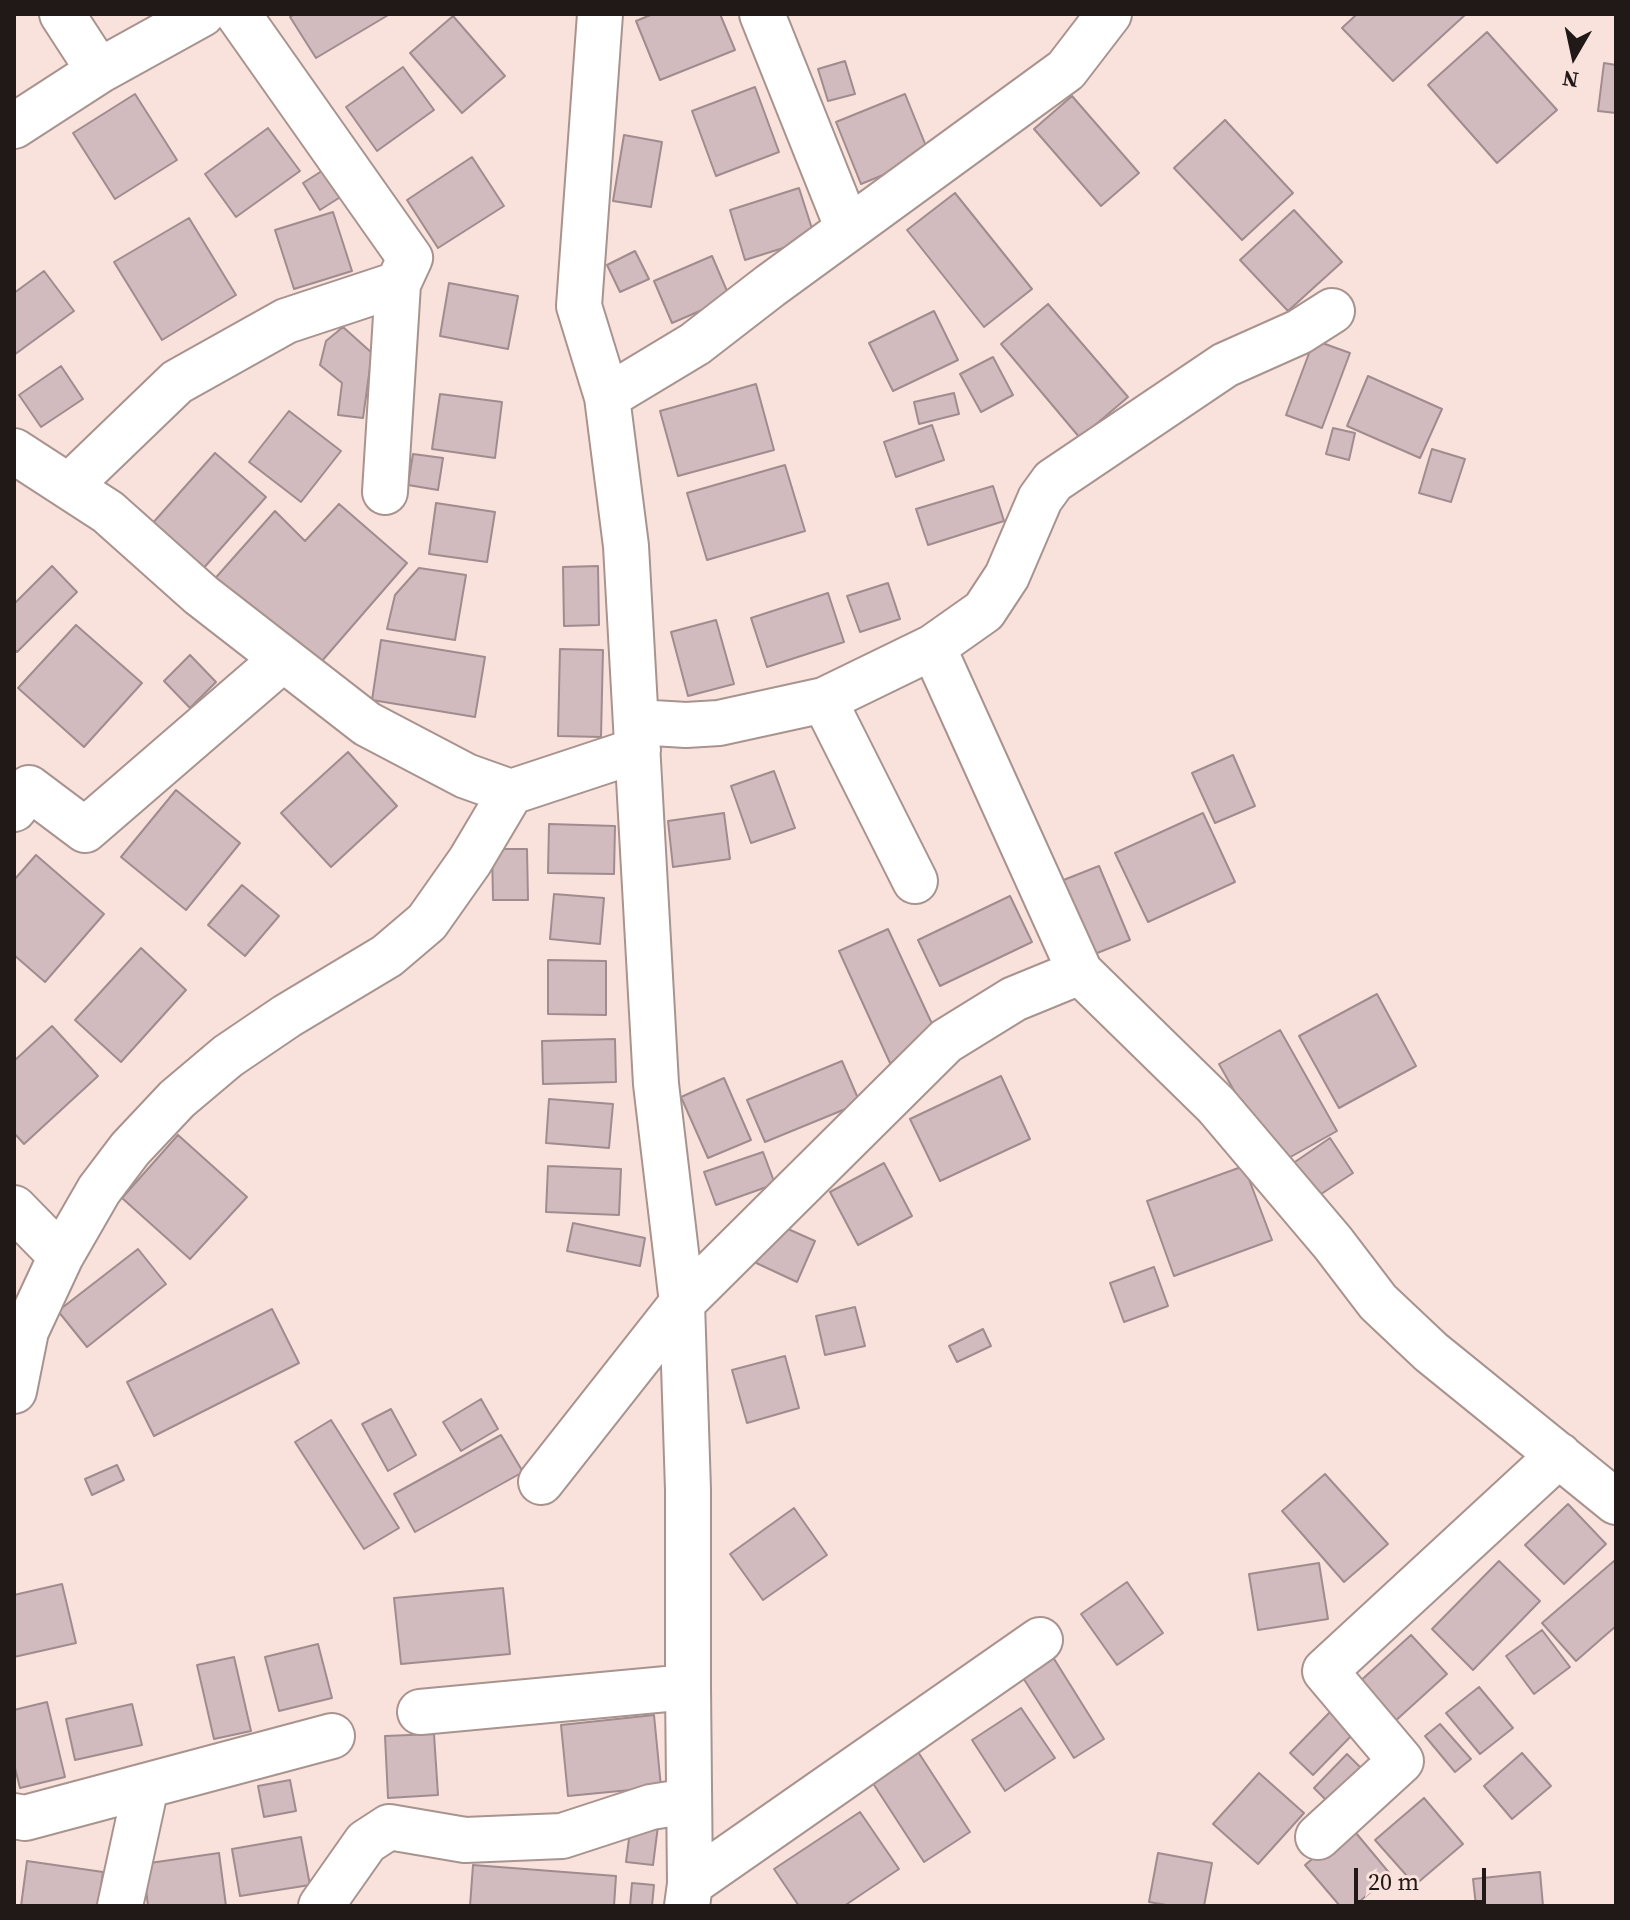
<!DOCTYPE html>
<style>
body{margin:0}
#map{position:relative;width:1630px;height:1920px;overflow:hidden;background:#f9e2dc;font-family:"Source Serif 4",serif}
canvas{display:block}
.frame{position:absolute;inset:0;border:16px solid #211917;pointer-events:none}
.north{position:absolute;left:1534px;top:16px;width:80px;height:80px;-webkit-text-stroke:6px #f9e2dc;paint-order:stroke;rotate:189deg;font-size:22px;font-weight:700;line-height:32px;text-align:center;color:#211917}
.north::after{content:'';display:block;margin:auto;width:28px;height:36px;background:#211917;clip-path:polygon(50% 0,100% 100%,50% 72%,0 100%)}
.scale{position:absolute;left:1354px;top:1868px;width:132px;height:36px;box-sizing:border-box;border:4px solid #211917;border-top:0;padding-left:10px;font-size:24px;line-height:28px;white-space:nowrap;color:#211917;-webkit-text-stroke:6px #f9e2dc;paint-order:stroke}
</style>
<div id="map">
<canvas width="1630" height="1920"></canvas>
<div class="frame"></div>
<div class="north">N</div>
<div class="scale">20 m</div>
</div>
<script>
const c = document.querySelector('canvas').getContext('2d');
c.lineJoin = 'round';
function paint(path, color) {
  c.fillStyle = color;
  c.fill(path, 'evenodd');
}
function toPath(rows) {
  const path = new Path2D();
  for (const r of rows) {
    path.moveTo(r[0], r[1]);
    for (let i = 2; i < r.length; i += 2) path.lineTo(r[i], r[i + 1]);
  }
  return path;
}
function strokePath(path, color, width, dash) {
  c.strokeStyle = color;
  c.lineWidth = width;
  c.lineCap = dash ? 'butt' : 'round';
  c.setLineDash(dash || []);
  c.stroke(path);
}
const building = toPath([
 [295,14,390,14,316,58,290,17,295,14],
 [653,14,720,14,735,50,660,80,636,21,653,14],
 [1357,14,1466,14,1393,81,1342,28,1357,14],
 [453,16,505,76,462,113,410,53,453,16],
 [1487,32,1557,110,1497,163,1428,85,1487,32],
 [845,61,855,94,828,101,818,69,845,61],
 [1604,63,1616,65,1616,113,1598,111,1604,63],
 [403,67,434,110,377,151,346,107,403,67],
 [755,87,779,152,716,176,692,111,755,87],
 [135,94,177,160,115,199,73,133,135,94],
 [905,94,930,156,861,184,836,122,905,94],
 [1072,96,1139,173,1101,206,1034,129,1072,96],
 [1225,120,1293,193,1242,240,1174,168,1225,120],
 [268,128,300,171,236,217,205,174,268,128],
 [624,135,662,142,651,207,613,201,624,135],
 [472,157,504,206,438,248,407,200,472,157],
 [325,169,342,196,320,210,303,183,325,169],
 [799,188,815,238,745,260,730,210,799,188],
 [955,193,1032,289,984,327,907,230,955,193],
 [1294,210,1342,262,1288,311,1240,260,1294,210],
 [333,212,352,271,294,289,275,230,333,212],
 [189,218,236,295,162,340,114,262,189,218],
 [635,251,649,279,620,292,607,265,635,251],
 [712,256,730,298,672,323,654,281,712,256],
 [44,271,74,311,14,355,14,293,44,271],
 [449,283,518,296,508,349,440,336,449,283],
 [1048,304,1128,397,1080,438,1001,344,1048,304],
 [934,311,958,360,893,391,869,343,934,311],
 [343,327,372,353,363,418,338,415,342,383,320,365,326,341,343,327],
 [1314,340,1350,353,1322,428,1286,415,1314,340],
 [993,357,1013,395,981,412,960,374,993,357],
 [61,366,83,399,41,427,19,395,61,366],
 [1368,376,1442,409,1420,458,1347,426,1368,376],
 [756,384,774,450,678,476,660,411,756,384],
 [954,393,959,414,919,424,914,402,954,393],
 [440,394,502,402,495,458,432,449,440,394],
 [289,411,341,451,301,502,249,462,289,411],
 [932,425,944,460,896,477,884,442,932,425],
 [1333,428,1355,433,1349,460,1326,454,1333,428],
 [1432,449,1465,459,1451,502,1419,493,1432,449],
 [215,453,266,497,202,570,151,525,215,453],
 [413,454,443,458,438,490,408,485,413,454],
 [785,465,805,531,707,560,687,493,785,465],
 [993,486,1004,521,928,545,916,509,993,486],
 [436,503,495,512,487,562,429,554,436,503],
 [339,504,407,563,315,669,211,583,275,511,305,541,339,504],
 [52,566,77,592,17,652,14,649,14,604,52,566],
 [598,566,599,625,564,626,563,567,598,566],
 [419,568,466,575,455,640,387,629,395,595,419,568],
 [888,583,900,619,860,632,847,596,888,583],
 [828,593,844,642,767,667,751,618,828,593],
 [716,620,734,684,688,696,671,632,716,620],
 [76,625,142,683,84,747,18,688,76,625],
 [381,640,485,657,475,717,372,700,381,640],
 [560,649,603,650,601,737,558,736,560,649],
 [190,655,216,682,190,708,164,681,190,655],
 [348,752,397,806,331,867,281,813,348,752],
 [1233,755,1255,806,1215,823,1192,773,1233,755],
 [774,771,795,828,751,843,731,786,774,771],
 [176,790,240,843,186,910,121,857,176,790],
 [724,813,730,859,673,867,668,821,724,813],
 [1203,813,1235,882,1148,922,1115,853,1203,813],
 [549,824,615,826,614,874,548,873,549,824],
 [492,849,527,849,528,900,493,900,492,849],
 [36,855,104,914,45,982,14,955,14,880,36,855],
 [1099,866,1130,940,1087,957,1056,883,1099,866],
 [242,885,279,916,245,956,208,925,242,885],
 [554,894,604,898,600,944,550,939,554,894],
 [1010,896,1032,942,940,986,918,940,1010,896],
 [888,929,940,1041,890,1063,839,951,888,929],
 [141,948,186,990,121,1062,75,1020,141,948],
 [548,960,606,961,606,1015,548,1014,548,960],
 [1377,994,1416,1066,1339,1108,1299,1036,1377,994],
 [52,1026,98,1076,24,1144,14,1133,14,1061,52,1026],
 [1280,1030,1337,1131,1276,1165,1219,1064,1280,1030],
 [615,1039,616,1082,543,1084,542,1041,615,1039],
 [842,1061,860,1103,765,1142,747,1100,842,1061],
 [1001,1076,1030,1139,940,1181,910,1119,1001,1076],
 [724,1078,751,1140,708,1158,681,1097,724,1078],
 [549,1099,613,1104,609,1148,546,1143,549,1099],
 [178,1135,247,1197,190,1259,122,1198,178,1135],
 [1330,1138,1353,1173,1312,1200,1289,1166,1330,1138],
 [763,1152,775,1184,716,1205,704,1172,763,1152],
 [884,1163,912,1216,858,1245,830,1192,884,1163],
 [548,1166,621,1169,619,1215,546,1212,548,1166],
 [1244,1166,1272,1240,1174,1276,1147,1201,1244,1166],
 [770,1221,815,1241,797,1282,752,1261,770,1221],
 [573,1223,645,1238,640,1266,567,1251,573,1223],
 [138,1249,166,1284,87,1347,58,1311,138,1249],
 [1154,1267,1168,1306,1124,1322,1110,1283,1154,1267],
 [855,1307,865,1346,825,1355,816,1316,855,1307],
 [272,1309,299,1363,154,1436,127,1382,272,1309],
 [983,1329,991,1346,957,1362,949,1346,983,1329],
 [785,1356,799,1408,747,1423,732,1370,785,1356],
 [481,1399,498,1429,461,1451,443,1422,481,1399],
 [391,1409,416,1455,388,1471,362,1424,391,1409],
 [331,1420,399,1528,364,1549,295,1442,331,1420],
 [501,1435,523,1472,415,1532,394,1494,501,1435],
 [117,1465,124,1480,92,1495,85,1479,117,1465],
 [1325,1474,1388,1544,1344,1582,1282,1511,1325,1474],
 [1568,1504,1606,1544,1564,1584,1525,1545,1568,1504],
 [794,1508,827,1555,763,1600,730,1554,794,1508],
 [1499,1561,1540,1601,1473,1670,1432,1629,1499,1561],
 [1614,1561,1616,1563,1616,1626,1576,1661,1542,1623,1614,1561],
 [1319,1563,1328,1619,1258,1630,1249,1574,1319,1563],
 [1127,1582,1163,1633,1117,1665,1081,1614,1127,1582],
 [62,1584,76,1643,14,1657,14,1595,62,1584],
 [503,1588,510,1654,401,1664,394,1598,503,1588],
 [1542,1630,1570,1667,1534,1694,1506,1656,1542,1630],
 [1411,1635,1447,1674,1393,1723,1357,1684,1411,1635],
 [318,1644,332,1698,279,1711,265,1657,318,1644],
 [1051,1654,1104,1739,1074,1758,1020,1673,1051,1654],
 [234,1657,251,1731,214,1739,197,1665,234,1657],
 [1479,1687,1513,1728,1480,1754,1446,1713,1479,1687],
 [47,1702,65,1777,20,1788,14,1764,14,1710,47,1702],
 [132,1704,142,1745,75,1760,66,1719,132,1704],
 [1021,1708,1055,1758,1005,1791,972,1740,1021,1708],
 [1332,1710,1355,1732,1313,1775,1290,1753,1332,1710],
 [654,1715,661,1787,568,1796,561,1725,654,1715],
 [1440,1724,1471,1759,1455,1772,1425,1736,1440,1724],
 [434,1734,438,1795,388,1798,385,1736,434,1734],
 [911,1741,970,1832,924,1862,865,1771,911,1741],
 [1522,1753,1551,1786,1512,1819,1484,1786,1522,1753],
 [1347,1754,1361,1768,1328,1802,1314,1788,1347,1754],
 [1259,1773,1304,1813,1258,1864,1213,1824,1259,1773],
 [290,1780,296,1811,264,1817,258,1786,290,1780],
 [1424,1798,1463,1844,1415,1885,1375,1840,1424,1798],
 [860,1812,899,1869,844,1906,799,1906,774,1869,860,1812],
 [631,1823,658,1826,653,1865,626,1862,631,1823],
 [1351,1827,1391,1875,1354,1906,1340,1906,1305,1865,1351,1827],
 [301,1837,310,1885,240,1896,232,1849,301,1837],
 [219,1853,226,1906,148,1906,143,1864,219,1853],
 [1158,1853,1212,1863,1204,1906,1172,1906,1149,1902,1158,1853],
 [27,1861,103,1872,98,1906,21,1906,27,1861],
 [473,1865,616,1876,614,1906,470,1906,473,1865],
 [1540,1872,1543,1906,1476,1906,1473,1879,1540,1872],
 [632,1883,654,1885,652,1906,630,1906,632,1883]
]);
paint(building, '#d2bbbf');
strokePath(building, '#a08b8e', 2);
const minor = toPath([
 [62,14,99,71],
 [600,14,579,306,607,397,626,546,656,1084,682,1303,688,1490,688,1687,690,1884,687,1906],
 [762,14,848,229],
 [14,126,99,71,202,14],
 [607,397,695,344,770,286,1066,70,1109,14],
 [14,451,108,512,201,595,367,724,466,776,511,792,638,750],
 [69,486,177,382,286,321,398,284,410,258,238,14],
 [385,492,398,284],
 [933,647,1080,972],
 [824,700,915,881],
 [636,722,686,725,719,723,824,700,933,647,984,611,1007,576,1040,499,1053,481,1225,365,1299,332,1332,311],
 [14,809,29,788,85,830,283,659],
 [14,1208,61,1256],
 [14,1391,26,1331,61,1256,99,1190,130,1149,177,1099,228,1056,287,1016,387,956,427,922,470,861,511,792],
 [541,1482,682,1303,946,1041,1014,999,1080,972,1216,1105,1333,1243,1378,1302,1431,1352,1616,1502],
 [420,1712,688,1687],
 [14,1816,25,1818,332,1736],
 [1318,1837,1401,1761,1325,1671,1559,1455],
 [690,1884,1040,1640],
 [120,1906,146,1786],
 [321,1906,366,1842,389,1827,465,1840,562,1836,651,1807,689,1801]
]);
strokePath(minor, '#a8938e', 48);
strokePath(minor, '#fff', 44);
</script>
